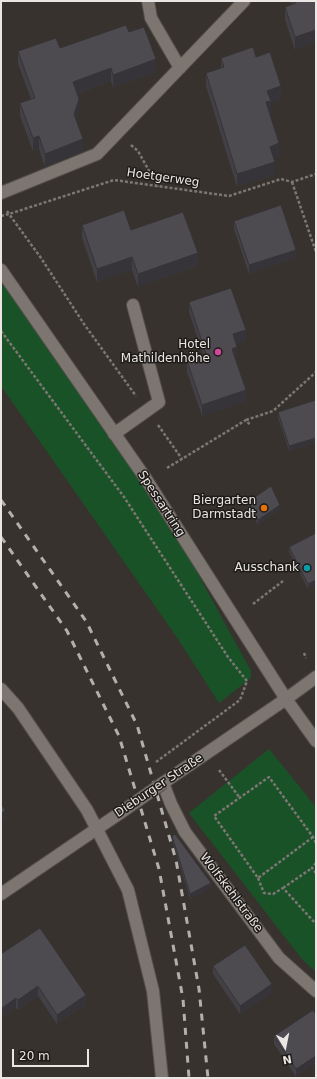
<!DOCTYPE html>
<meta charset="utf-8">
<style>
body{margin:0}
#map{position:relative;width:317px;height:1079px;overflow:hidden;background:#38322e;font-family:"DejaVu Sans",sans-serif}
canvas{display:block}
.frame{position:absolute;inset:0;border:2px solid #e9e6e3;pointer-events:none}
.north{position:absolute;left:265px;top:1027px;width:40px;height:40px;-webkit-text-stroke:3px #1e1b19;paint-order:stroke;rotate:170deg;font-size:11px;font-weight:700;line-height:16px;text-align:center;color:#e9e6e3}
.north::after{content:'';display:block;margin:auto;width:14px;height:18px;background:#e9e6e3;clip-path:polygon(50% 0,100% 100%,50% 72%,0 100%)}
.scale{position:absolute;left:12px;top:1049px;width:77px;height:18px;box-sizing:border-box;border:2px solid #e9e6e3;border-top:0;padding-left:5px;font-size:12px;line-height:14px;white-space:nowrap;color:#e9e6e3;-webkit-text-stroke:3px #1e1b19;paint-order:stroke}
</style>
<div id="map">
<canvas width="317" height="1079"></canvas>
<div class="frame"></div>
<div class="north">N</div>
<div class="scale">20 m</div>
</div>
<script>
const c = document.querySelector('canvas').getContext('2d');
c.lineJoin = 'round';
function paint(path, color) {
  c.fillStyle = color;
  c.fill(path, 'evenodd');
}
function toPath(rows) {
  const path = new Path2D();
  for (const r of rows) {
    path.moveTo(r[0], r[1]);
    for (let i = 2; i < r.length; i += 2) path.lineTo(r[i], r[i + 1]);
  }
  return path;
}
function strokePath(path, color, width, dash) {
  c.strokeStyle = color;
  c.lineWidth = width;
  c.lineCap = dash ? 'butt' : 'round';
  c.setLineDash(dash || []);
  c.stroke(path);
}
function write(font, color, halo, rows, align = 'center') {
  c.font = font + ' "DejaVu Sans",sans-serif';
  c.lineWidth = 3;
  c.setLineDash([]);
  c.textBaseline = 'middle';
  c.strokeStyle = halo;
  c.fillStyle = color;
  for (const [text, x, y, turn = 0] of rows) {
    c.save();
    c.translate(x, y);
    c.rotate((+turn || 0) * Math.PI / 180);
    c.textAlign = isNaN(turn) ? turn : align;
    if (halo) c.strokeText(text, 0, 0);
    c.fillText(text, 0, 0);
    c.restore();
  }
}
paint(toPath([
 [1,270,146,479,251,671,251,678,219,703,178,639,1,386],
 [269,749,316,807,316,972,301,958,189,813]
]), '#1a5228');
const service = toPath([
 [148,1,151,18,180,68],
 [1,193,97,154,244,1],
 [114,434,159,402,133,305]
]);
const minor = toPath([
 [1,689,18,708,87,810,128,890,153,991,162,1078],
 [163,783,171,804,185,832,279,958,316,991]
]);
const secondary = toPath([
 [1,270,146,479,286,699,316,741],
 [163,783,286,699,316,677],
 [1,894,120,813]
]);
strokePath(service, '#544f4b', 14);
strokePath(minor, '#544f4b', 14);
strokePath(secondary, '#544f4b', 14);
strokePath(toPath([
 [131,145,138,151,158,187],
 [292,182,316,252],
 [7,211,9,214,114,180,229,196,281,179,292,182,316,174],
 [1,216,9,214,41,258,84,324,136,396],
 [1,331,124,497,228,657,247,681],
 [246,420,273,411,316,372],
 [158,425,182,459],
 [167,468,246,420,250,425],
 [253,604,283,581],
 [304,653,306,658],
 [156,762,240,700,247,681],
 [219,770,240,798],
 [313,837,258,878,214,816,269,777,313,837,316,843],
 [316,863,312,868,316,873],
 [258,878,264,893,273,894,283,888,316,924],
 [283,888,312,868]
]), '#7c7773', 2.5, [3, 2]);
strokePath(service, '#7c7570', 12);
strokePath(minor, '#7c7570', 12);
strokePath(secondary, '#7c7570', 12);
strokePath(toPath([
 [1,500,86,621,137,725,176,860,199,989,208,1078],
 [1,537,67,631,119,736,159,869,183,999,189,1078]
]), '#b3afac', 3, [7, 7]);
const secondaryBridge = toPath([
 [120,813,163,783]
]);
strokePath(secondaryBridge, '#544f4b', 14, []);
strokePath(secondaryBridge, '#7c7570', 12);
paint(toPath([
 [291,1,316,1,295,50,285,20,285,7,292,4],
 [129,32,156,72,113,88,111,81,77,94,79,112,76,120,83,152,45,167,39,149,33,151,20,116,20,103,31,99,18,64,18,51,60,48],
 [256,57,281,99,271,103,271,114,270,114,279,156,274,158,275,175,237,187,206,86,206,73,221,68,221,58],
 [234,221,296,258,249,274,234,229],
 [82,225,131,230,198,266,138,287,132,270,97,282,82,238],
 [189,302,246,341,236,344,237,358,235,359,246,401,202,416,187,372,187,361,203,355,189,312],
 [316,400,316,443,289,451,278,417,278,412],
 [248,502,280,509,258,525,248,507],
 [316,533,308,589,289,552,289,547],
 [172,836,211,888,190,899,172,840],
 [1,954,86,1004,57,1024,38,996,18,1010,16,1008],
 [213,966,272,993,240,1014,213,974],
 [316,1015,296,1077,274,1044,274,1036]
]), '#424045');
paint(toPath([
 [316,30,316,43,295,50,295,37],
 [156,59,156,72,113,88,113,75],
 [111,68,111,81,73,95,73,82],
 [281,86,281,99,271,103,271,114,266,116,266,102,267,91],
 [79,99,79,112,74,127,74,114],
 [39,136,39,149,33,151,33,138],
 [83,139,83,152,45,167,45,154],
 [279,143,279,156,270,160,270,147],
 [275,162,275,175,237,187,237,174],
 [296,250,296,258,249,274,249,265],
 [198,253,198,266,138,287,138,274],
 [132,257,132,270,97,282,97,269],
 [246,330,246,341,233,345,233,334],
 [237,347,237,358,232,360,232,349],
 [246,390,246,401,202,416,202,405],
 [316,438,316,443,289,451,289,446],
 [280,505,280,509,258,525,258,520],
 [316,580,316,585,308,589,308,584],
 [5,810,5,819,1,822,1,814],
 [211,883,211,888,190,899,190,894],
 [272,984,272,993,240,1014,240,1006],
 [38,986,38,996,18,1010,18,1000],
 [86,995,86,1004,57,1024,57,1015],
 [16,998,16,1008,1,1018,1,1009],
 [316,1056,316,1064,296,1077,296,1069]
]), '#363438');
const building = toPath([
 [295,1,316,1,316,30,295,37,285,7,296,3,295,1],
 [126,25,129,32,144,27,156,59,113,75,111,68,73,82,79,99,74,114,83,139,45,154,39,136,33,138,20,103,35,98,18,51,56,38,60,48,126,25],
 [253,47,256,57,270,52,281,86,267,91,271,101,266,102,279,143,270,147,275,162,237,174,206,73,224,67,221,58,253,47],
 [281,205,296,250,249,265,234,221,281,205],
 [124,210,131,230,183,212,198,253,138,274,132,257,97,269,82,225,124,210],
 [231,288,246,330,233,334,237,347,232,349,246,390,202,405,187,361,206,354,189,302,231,288],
 [316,400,316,438,289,446,278,412,316,400],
 [271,486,280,505,258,520,248,502,271,486],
 [316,533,316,580,308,584,289,547,316,533],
 [1,804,5,810,1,814,1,804],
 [175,834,211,883,190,894,172,836,175,834],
 [40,928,86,995,57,1015,38,986,18,1000,16,998,1,1009,1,954,40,928],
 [245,945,272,984,240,1006,213,966,245,945],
 [313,1010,316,1015,316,1056,296,1069,274,1036,313,1010],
 [130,1076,130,1078,107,1078,130,1076]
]);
paint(building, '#4d4a50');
strokePath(building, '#363438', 1);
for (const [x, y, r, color] of [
 [218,352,4,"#d1479c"],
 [264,508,4,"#e8710a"],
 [307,568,4,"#0f9aa8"]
]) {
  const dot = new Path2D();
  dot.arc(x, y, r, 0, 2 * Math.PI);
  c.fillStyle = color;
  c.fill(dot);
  strokePath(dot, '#1e1b19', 1.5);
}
write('12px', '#e9e6e3', '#1e1b19', [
 ["Hoetgerweg",163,178,8],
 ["Spessartring",161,504,57],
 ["Dieburger Straße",159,786,-34],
 ["Wolfskehlstraße",231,893,53]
]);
write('12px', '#e9e6e3', '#1e1b19', [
 ["Hotel",210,345],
 ["Mathildenhöhe",210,359],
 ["Biergarten",256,501],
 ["Darmstadt",256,515],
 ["Ausschank",299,568]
], 'right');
</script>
